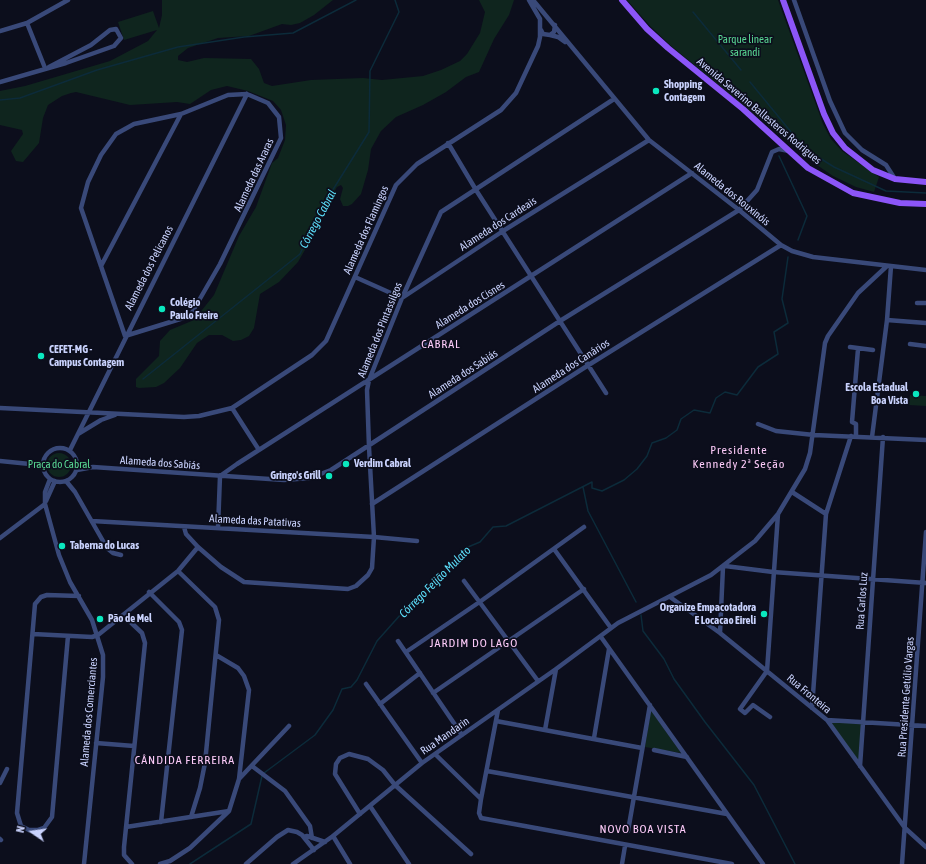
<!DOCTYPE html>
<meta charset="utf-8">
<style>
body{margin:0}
#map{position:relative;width:926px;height:864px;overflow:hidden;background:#0c0e1c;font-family:"Asap Condensed",sans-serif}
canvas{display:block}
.north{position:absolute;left:12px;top:812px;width:40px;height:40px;-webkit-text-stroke:3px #0c0e1c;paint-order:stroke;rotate:283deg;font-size:11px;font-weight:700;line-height:16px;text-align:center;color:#c9d2fd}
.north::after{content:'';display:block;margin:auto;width:14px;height:18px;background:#c9d2fd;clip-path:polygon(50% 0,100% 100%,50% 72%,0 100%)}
</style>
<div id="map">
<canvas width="926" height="864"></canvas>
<div class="north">N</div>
</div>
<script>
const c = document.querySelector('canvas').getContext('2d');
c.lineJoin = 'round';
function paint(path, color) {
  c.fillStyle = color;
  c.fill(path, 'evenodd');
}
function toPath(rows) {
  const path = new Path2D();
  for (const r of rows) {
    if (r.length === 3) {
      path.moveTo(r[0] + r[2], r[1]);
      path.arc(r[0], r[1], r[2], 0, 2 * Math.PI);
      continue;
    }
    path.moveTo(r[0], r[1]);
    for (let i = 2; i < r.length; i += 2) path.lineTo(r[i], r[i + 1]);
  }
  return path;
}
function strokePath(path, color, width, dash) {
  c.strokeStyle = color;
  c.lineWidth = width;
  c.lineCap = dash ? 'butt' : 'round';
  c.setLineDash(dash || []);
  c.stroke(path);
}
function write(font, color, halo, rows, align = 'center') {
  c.font = font + ' "Asap Condensed",sans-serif';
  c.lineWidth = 3.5;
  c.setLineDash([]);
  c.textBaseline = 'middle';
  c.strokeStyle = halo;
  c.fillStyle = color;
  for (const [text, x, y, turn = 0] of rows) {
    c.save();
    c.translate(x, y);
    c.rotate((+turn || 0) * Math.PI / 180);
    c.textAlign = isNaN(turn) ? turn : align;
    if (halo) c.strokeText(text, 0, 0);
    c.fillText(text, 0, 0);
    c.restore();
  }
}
paint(toPath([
 [162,0,333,0,314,15,300,23,291,25,282,24,249,36,218,38,188,48,178,56,178,60,187,62,204,58,251,59,259,69,264,83,272,86,311,80,363,78,382,80,423,76,441,70,460,61,467,54,480,33,485,12,479,0,514,0,509,15,494,39,479,72,466,77,446,92,423,105,396,117,381,131,371,149,368,170,361,194,352,204,348,206,343,206,340,199,343,188,341,185,337,187,328,203,317,229,298,262,279,282,260,294,254,328,249,336,241,340,233,341,222,335,209,335,197,343,180,368,164,383,156,387,139,388,136,387,136,379,159,356,160,341,170,330,194,320,214,295,239,236,256,207,272,163,278,158,285,140,286,125,281,110,273,101,248,91,227,86,211,90,190,104,177,102,130,105,76,92,71,93,62,96,48,105,43,118,39,143,23,162,16,161,11,151,23,134,22,130,0,125,0,91,25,86,110,61,148,41,157,30,124,40,118,22,153,11,159,28,162,15],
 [627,0,778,0,823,124,831,139,842,151,879,177,874,192,856,187,833,176,814,163,670,45,650,26],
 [910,395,926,396,926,406,909,405],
 [59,465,12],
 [651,710,681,753,645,747],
 [827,720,863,721,860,766]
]), '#0f251e');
strokePath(toPath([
 [693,12,741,70],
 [750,82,796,138,818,157,834,167,886,191,926,193],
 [0,100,20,98,97,70,178,47,244,37,293,33,356,0],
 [779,156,807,216,798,240],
 [143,379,300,254,319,212,369,132,370,71,399,12,395,0],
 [583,487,588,511,636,602],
 [641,615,643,631,664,659,674,679,705,722,754,785,795,864],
 [264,773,315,735,333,710,342,689,351,687,357,680,377,641,410,604,431,587,440,575,468,547,480,542,493,527,506,526,592,482,592,488,602,491,624,480,637,469,647,456,652,443,666,438,677,430,681,419,694,410,710,413,716,398,725,392,737,395,758,367,778,354,774,332,788,323,782,299,788,257],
 [190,864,251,824,262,776]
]), '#0c2b3a', 1.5);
strokePath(toPath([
 [533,0,649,140,739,210,781,245,792,251,813,257,926,270],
 [794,0,830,101,845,133,862,150,886,165,895,179],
 [27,23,45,68],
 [541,30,543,34,550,35,554,32,555,25],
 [0,31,27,23,68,0],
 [550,35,558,37,565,42],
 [0,82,66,63,114,46,121,38,116,29,110,30,91,45,49,67],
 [247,94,268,103,279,117,281,138,220,264,190,316,125,336,81,208,88,182,101,155,116,134,134,124,181,114,228,95,247,94],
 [448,143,476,190,606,393],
 [101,266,181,114],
 [355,277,402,298,503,231,649,140],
 [917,303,926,303],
 [887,320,926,323],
 [910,344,926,346],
 [850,347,873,350],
 [0,408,184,417,199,416,232,408,312,355,326,341,396,185,417,164,501,110,516,93,538,46,540,37,540,19,529,0],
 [232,408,259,450],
 [758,424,776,431,814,435,926,440],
 [78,434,101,420,115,415],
 [856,435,856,424,852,422,858,349],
 [872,437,887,320,891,266],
 [60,465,17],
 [70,450,247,94],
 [0,461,30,464,44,468],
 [77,470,93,467,284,480,310,478,331,470,560,321,739,210,757,190,772,152,779,149,789,151],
 [50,479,45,492,45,504,59,555,70,582,92,620,103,655,103,677,84,864],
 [66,481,75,492,107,548,113,553,121,555],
 [792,492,826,514],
 [46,501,55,481],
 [372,504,587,366,781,245],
 [92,521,374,537,417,541],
 [184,527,186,534,198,547,221,567,244,582,348,589,356,586,368,575,372,568,374,537,369,447,367,390,369,380,402,298,441,212,614,99],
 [218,528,220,476,237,464,692,173],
 [0,538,45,504],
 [554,549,611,628],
 [725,566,773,572,926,583],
 [178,571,215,607,219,620,205,763,200,788,191,817],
 [464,581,538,681],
 [149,592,179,622,182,630,161,822],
 [670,597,720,633,827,720,905,828,926,847],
 [123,615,142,633,145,643,124,847,124,855,132,864],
 [720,633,723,567],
 [33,634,92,637,98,635,178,571,198,547],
 [68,636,52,817,44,828,38,830,29,830,21,826,17,813,35,604,41,597,47,595,79,596],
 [601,637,763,864],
 [398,641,462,735],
 [406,652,481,601,584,527],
 [366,684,422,763],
 [433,693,584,589],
 [380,704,420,673],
 [812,708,826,514,851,436],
 [498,710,481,799,479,813,481,818,732,864],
 [770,717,753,705,745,713,740,709,767,671,778,514],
 [827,720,926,726],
 [496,721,642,748],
 [545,730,556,669],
 [594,738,609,649],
 [96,743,134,746],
 [654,750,687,757],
 [435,754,481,799],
 [252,766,285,791,310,826,312,838],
 [860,766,883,437],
 [487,771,727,814],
 [239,779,289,726],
 [0,783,7,769],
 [370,806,409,864],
 [360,814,335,774,336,764,340,758,349,754,368,759,383,770,395,785,471,854],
 [126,827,229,811],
 [628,831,650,705],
 [333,836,350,864],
 [304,837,307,836,325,842],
 [0,839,1,840],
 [160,864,170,861,190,848,229,811,239,779,249,690,244,676,238,668,216,655],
 [246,864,277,837,288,830,297,832,302,835,314,850],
 [293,864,333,836,422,763,556,669,618,623,711,575,755,541,778,514,805,469,810,453,825,343,828,336,858,293,887,266],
 [622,864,625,846],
 [902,864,926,532]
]), '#394979', 4.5);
strokePath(toPath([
 [622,0,647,29,668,48,743,109,808,168,853,193,900,203,926,204],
 [783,0,824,114,833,133,845,148,873,170,895,179,926,182]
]), '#8c55f8', 6);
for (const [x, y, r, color] of [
 [656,91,4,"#0ae8bf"],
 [162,309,4,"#0ae8bf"],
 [41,356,4,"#0ae8bf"],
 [916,394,4,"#0ae8bf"],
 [346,464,4,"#0ae8bf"],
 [329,476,4,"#0ae8bf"],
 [62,546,4,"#0ae8bf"],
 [764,614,4,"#0ae8bf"],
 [100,619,4,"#0ae8bf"]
]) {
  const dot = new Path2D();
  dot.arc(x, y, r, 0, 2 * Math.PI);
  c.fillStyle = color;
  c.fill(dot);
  strokePath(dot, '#0c0e1c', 1.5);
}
write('11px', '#59d894', '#0c0e1c', [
 ["Parque linear",745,40],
 ["sarandi",745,53],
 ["Praça do Cabral",59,465]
]);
write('bold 11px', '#c9d2fd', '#0c0e1c', [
 ["Shopping",664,85],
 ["Contagem",664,98],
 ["Colégio",170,303],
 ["Paulo Freire",170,316],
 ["CEFET-MG -",49,350],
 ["Campus Contagem",49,363],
 ["Escola Estadual",908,388,"right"],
 ["Boa Vista",908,401,"right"],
 ["Verdim Cabral",354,464],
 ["Gringo's Grill",321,476,"right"],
 ["Taberna do Lucas",70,546],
 ["Organize Empacotadora",756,608,"right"],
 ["E Locacao Eireli",756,621,"right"],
 ["Pão de Mel",108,619]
], 'left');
write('11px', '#c9d2fd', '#0c0e1c', [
 ["Avenida Severino Ballesteros Rodrigues",759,111,40],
 ["Alameda das Araras",254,175,-65],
 ["Alameda dos Rouxinóis",732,194,39],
 ["Alameda dos Cardeais",498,224,-33],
 ["Alameda dos Flamingos",366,230,-66],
 ["Alameda dos Pelicanos",149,268,-63],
 ["Alameda dos Cisnes",470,305,-32],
 ["Alameda dos Pintassilgos",380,330,-68],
 ["Alameda dos Canários",571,366,-33],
 ["Alameda dos Sabiás",463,374,-33],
 ["Alameda dos Sabiás",160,463,4],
 ["Alameda das Patativas",255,521,3],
 ["Rua Carlos Luz",862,601,-86],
 ["Rua Fronteira",809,694,40],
 ["Rua Presidente Getúlio Vargas",906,697,-86],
 ["Alameda dos Comerciantes",89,712,-85],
 ["Rua Mandarin",445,736,-35]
]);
write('italic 12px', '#5bdcf8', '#0c0e1c', [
 ["Córrego Cabral",318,219,-62],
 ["Córrego Feijão Mulato",435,582,-45]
]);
c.letterSpacing = '1px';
write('12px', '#fdcbf9', '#0c0e1c', [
 ["CABRAL",441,344],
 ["Presidente",739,450],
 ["Kennedy 2ª Seção",739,464],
 ["JARDIM DO LAGO",474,643],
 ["CÂNDIDA FERREIRA",185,760],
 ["NOVO BOA VISTA",643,829]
]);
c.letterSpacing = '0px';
</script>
